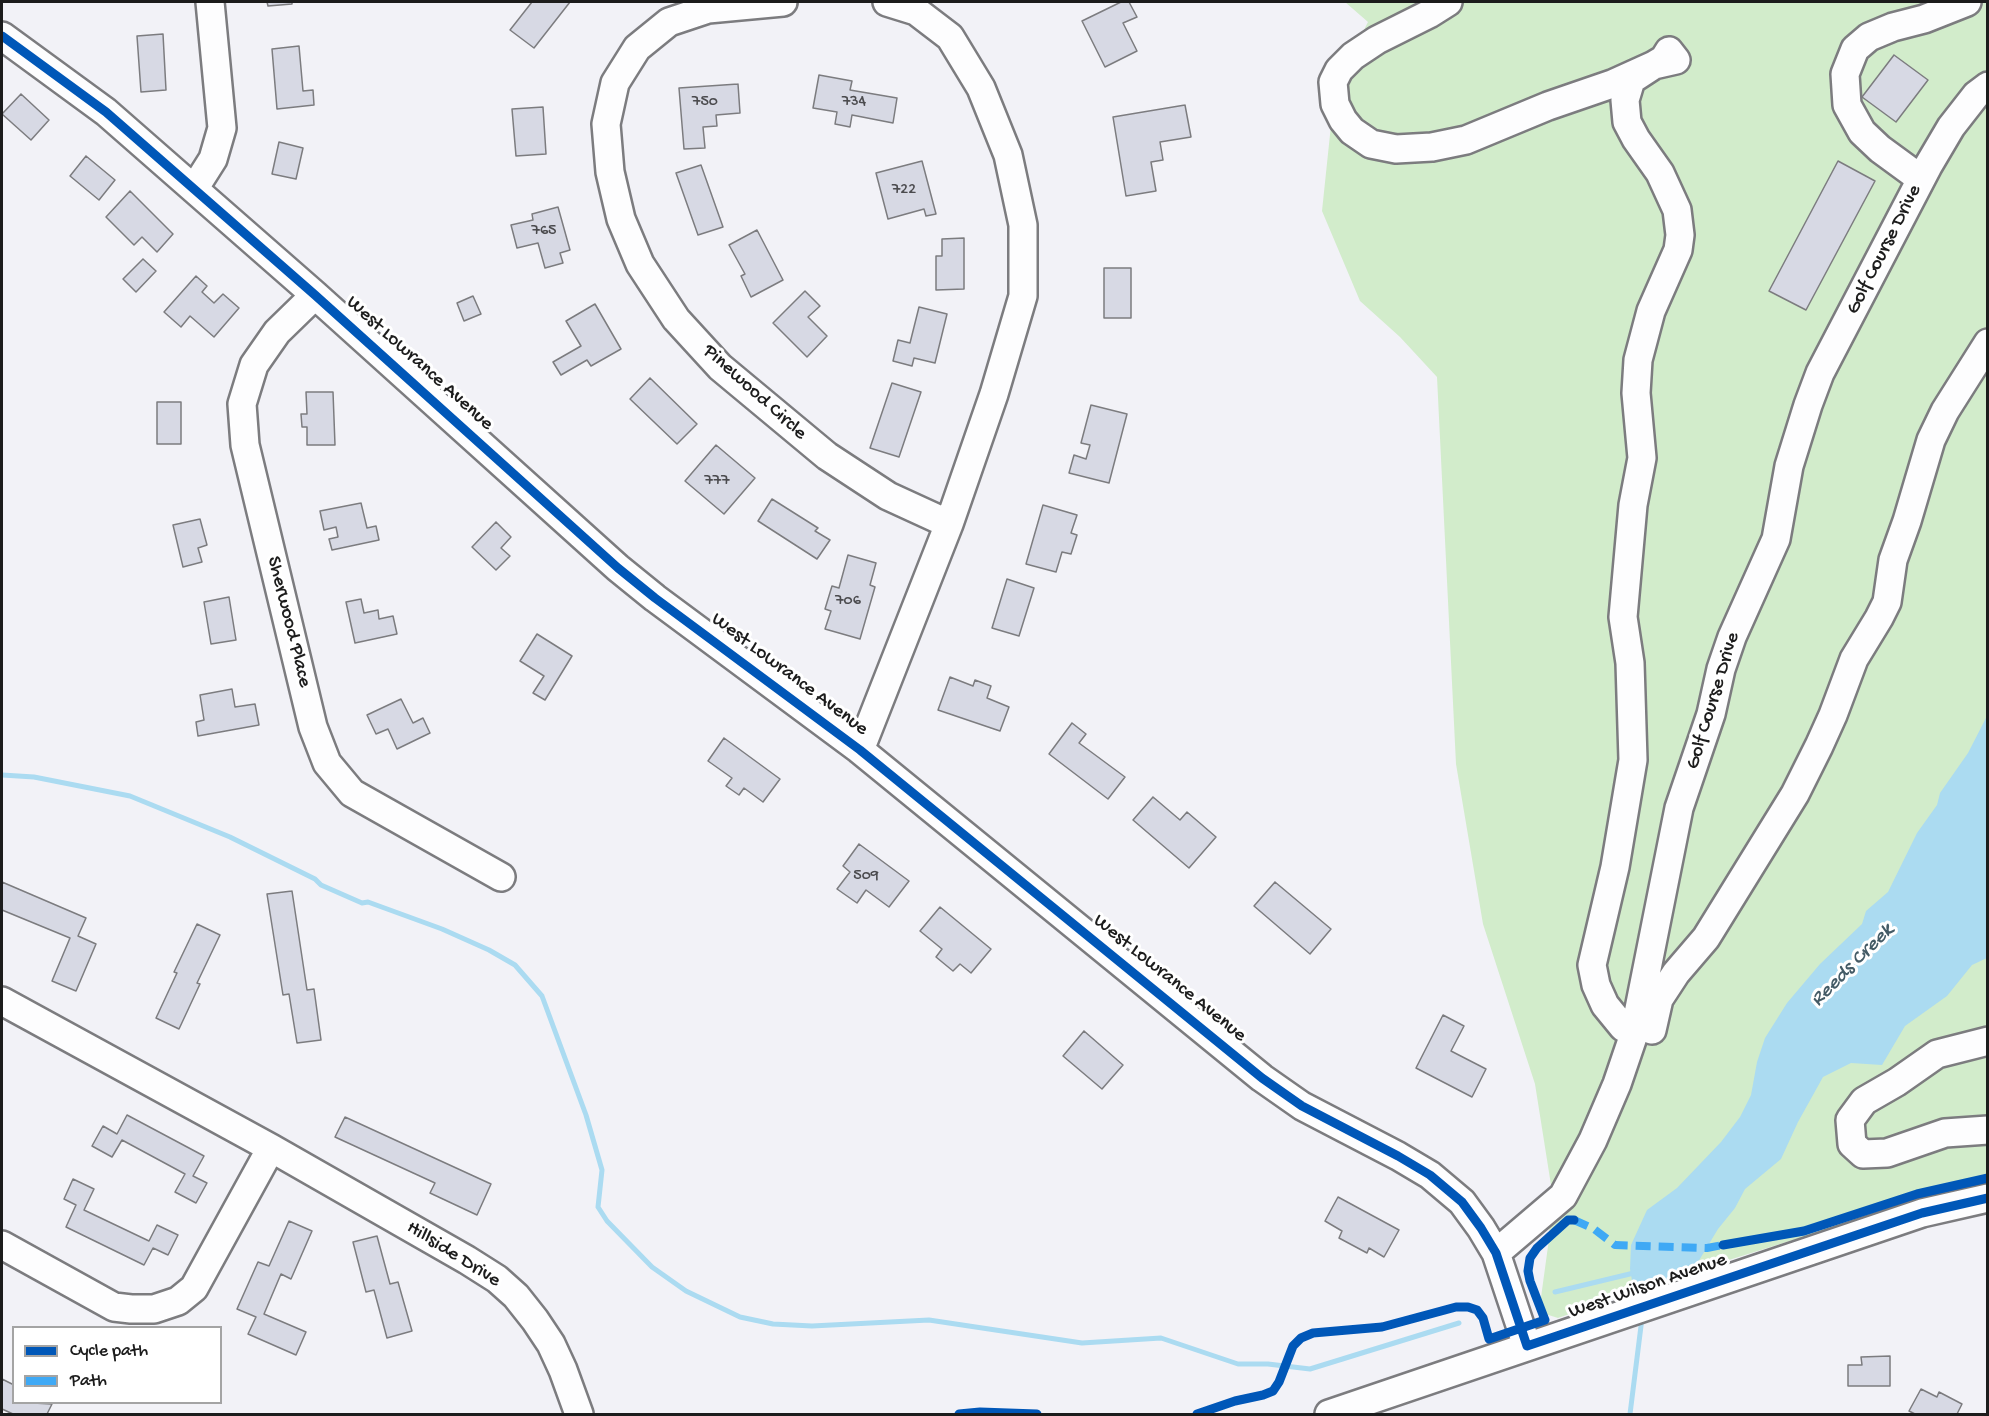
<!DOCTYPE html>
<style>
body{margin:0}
#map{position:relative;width:1989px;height:1416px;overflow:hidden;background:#f2f2f7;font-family:"Gochi Hand",sans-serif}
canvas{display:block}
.frame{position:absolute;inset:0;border:3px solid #1c1c1c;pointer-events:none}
.legend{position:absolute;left:12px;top:1326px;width:210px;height:78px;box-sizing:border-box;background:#fff;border:2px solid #a4a4a4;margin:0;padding:8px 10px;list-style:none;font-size:18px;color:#1c1c1c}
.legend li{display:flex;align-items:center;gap:12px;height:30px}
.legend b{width:30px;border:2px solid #a4a4a4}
</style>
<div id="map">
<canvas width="1989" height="1416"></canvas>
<div class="frame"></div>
<ul class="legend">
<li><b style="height:8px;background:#0057b8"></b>Cycle path</li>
<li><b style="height:8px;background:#3fa9f5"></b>Path</li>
</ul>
</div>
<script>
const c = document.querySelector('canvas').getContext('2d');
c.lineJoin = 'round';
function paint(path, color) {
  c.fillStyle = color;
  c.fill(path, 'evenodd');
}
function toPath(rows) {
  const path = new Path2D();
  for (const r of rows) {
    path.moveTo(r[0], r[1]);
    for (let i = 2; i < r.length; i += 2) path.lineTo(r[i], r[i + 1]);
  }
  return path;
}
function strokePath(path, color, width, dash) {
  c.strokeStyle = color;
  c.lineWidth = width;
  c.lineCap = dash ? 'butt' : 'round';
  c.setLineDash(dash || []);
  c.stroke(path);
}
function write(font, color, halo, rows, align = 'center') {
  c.font = font + ' "Gochi Hand",sans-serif';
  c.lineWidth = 6;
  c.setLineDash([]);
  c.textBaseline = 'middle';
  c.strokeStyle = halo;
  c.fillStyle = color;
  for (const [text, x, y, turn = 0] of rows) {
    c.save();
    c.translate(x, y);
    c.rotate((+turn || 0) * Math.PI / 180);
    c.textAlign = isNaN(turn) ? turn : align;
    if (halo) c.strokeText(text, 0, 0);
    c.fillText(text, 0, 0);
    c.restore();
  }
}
paint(toPath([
 [1345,2,1987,2,1987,1184,1931,1197,1700,1269,1558,1318,1539,1312,1549,1239,1551,1185,1535,1084,1483,924,1456,764,1437,377,1400,337,1360,301,1322,211,1335,87,1368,22]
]), '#d2eccb');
paint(toPath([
 [1987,716,1987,958,1972,965,1947,996,1905,1026,1882,1065,1851,1063,1823,1077,1798,1122,1781,1159,1745,1189,1735,1208,1718,1229,1692,1272,1634,1292,1630,1269,1631,1245,1647,1210,1677,1188,1721,1142,1740,1117,1751,1095,1757,1062,1765,1038,1787,1003,1820,964,1862,924,1866,911,1888,892,1917,833,1937,805,1940,793,1968,753]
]), '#abdbf1');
strokePath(toPath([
 [2,775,34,777,130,796,230,837,315,879,321,885,362,903,368,902,442,929,489,950,515,965,542,996,586,1115,602,1170,598,1207,607,1221,652,1267,686,1291,740,1317,773,1324,812,1326,929,1320,1082,1343,1161,1338,1238,1364,1268,1364,1310,1369,1459,1323],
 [1555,1292,1638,1272],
 [1630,1414,1642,1318]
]), '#abdbf1', 5);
const building = toPath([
 [267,2,292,2,292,4,268,6,267,2],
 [532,2,570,2,534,48,510,30,532,2],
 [1121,2,1129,2,1137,17,1123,23,1137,51,1105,67,1082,21,1121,2],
 [163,34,166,90,141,92,137,36,163,34],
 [299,46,303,91,313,90,314,105,277,109,272,49,299,46],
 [1894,55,1928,80,1896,122,1862,97,1894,55],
 [819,75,852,81,850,90,897,98,893,123,852,115,850,127,835,124,837,112,813,108,819,75],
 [738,84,740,113,716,115,717,126,703,127,705,148,684,149,679,88,738,84],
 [21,94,49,120,31,140,2,114,21,94],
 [1185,105,1191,137,1160,142,1163,160,1151,162,1156,191,1126,196,1113,117,1185,105],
 [543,107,546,154,516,156,512,109,543,107],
 [279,142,303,148,296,179,272,174,279,142],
 [86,156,115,180,99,200,70,176,86,156],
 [922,161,936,214,926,216,924,209,888,219,876,173,922,161],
 [1838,161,1875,181,1806,310,1769,291,1838,161],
 [701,165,723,227,698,235,676,173,701,165],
 [130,191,173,234,157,252,142,237,134,245,106,217,130,191],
 [558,207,570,250,560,253,563,263,545,268,538,243,517,248,511,225,533,220,532,214,558,207],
 [757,230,783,280,751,297,741,276,745,274,729,245,757,230],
 [964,238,964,289,936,290,936,256,942,256,942,239,964,238],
 [143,259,156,271,136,292,123,279,143,259],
 [1104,268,1131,268,1131,318,1104,318,1104,268],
 [196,276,207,286,202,292,214,303,223,294,239,308,214,337,190,316,181,327,164,312,196,276],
 [805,291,820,306,808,317,827,336,807,357,773,323,805,291],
 [473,296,481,314,464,321,457,303,473,296],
 [595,304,621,349,591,366,587,360,561,375,553,362,581,346,566,321,595,304],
 [919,307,947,314,935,363,914,358,912,366,893,361,898,340,910,343,919,307],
 [650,378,697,424,677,444,630,399,650,378],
 [892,383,921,392,899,457,870,448,892,383],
 [306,392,333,392,335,445,307,445,307,427,302,427,301,414,307,414,306,392],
 [157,402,181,402,181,444,157,444,157,402],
 [1091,405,1127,414,1109,483,1069,473,1074,455,1086,459,1090,445,1081,443,1091,405],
 [716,445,755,478,724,514,685,481,716,445],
 [772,499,818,528,815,531,830,540,817,559,758,521,772,499],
 [361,503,367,528,376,526,379,540,332,550,329,539,338,537,336,527,324,530,320,511,361,503],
 [1043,505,1077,515,1071,533,1077,535,1071,554,1062,552,1056,572,1026,564,1043,505],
 [200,519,207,545,198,548,202,562,183,567,173,525,200,519],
 [496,522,511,537,501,548,510,556,496,570,472,547,496,522],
 [848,555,876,563,870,585,875,587,860,639,825,629,831,611,825,609,832,586,839,588,848,555],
 [1007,579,1034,588,1019,636,992,628,1007,579],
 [229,597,236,640,211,644,204,602,229,597],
 [361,599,364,613,378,610,379,619,393,616,397,634,355,643,346,602,361,599],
 [537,634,572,656,545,700,533,693,544,676,520,661,537,634],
 [950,677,973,686,975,680,991,686,987,698,1009,707,1000,731,938,710,950,677],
 [232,689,235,707,255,704,259,725,198,736,196,722,204,720,200,695,232,689],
 [401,699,413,723,423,718,430,733,397,749,388,729,376,734,367,715,401,699],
 [1072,723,1086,734,1079,743,1125,777,1108,799,1049,754,1072,723],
 [724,738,780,779,763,802,744,788,739,795,726,786,732,778,708,761,724,738],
 [1153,797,1180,820,1187,812,1216,837,1189,868,1133,820,1153,797],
 [859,844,909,881,889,907,866,890,857,903,837,889,850,872,843,866,859,844],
 [2,882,86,918,78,936,96,944,76,991,52,981,70,938,2,910,2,882],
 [1275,882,1331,929,1310,954,1254,906,1275,882],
 [292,891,307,990,314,989,321,1040,297,1043,289,994,283,995,267,894,292,891],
 [940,907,991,949,971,973,960,964,953,971,936,957,942,949,920,931,940,907],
 [197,924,220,935,197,983,200,984,179,1029,156,1018,177,973,174,972,197,924],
 [1443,1015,1464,1026,1451,1051,1486,1069,1472,1097,1416,1068,1443,1015],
 [1084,1031,1123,1065,1102,1089,1063,1056,1084,1031],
 [127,1115,204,1156,193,1176,207,1183,196,1203,175,1192,185,1174,122,1140,112,1157,92,1146,103,1126,117,1134,127,1115],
 [345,1117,491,1184,477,1215,430,1193,435,1183,335,1137,345,1117],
 [73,1179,94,1189,84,1210,149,1241,157,1225,178,1235,168,1255,153,1248,144,1265,66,1227,76,1205,64,1199,73,1179],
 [1338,1197,1399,1230,1384,1257,1369,1248,1367,1253,1339,1238,1342,1231,1325,1221,1338,1197],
 [289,1221,312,1231,291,1279,281,1274,264,1314,306,1332,296,1355,248,1334,256,1317,237,1309,258,1262,269,1266,289,1221],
 [377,1236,390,1284,398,1282,412,1331,387,1338,374,1290,366,1292,353,1242,377,1236],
 [1890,1356,1890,1386,1848,1386,1848,1365,1862,1365,1861,1357,1890,1356],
 [2,1379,14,1385,14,1402,52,1404,47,1414,13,1414,2,1409,2,1379],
 [1921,1389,1937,1397,1939,1392,1962,1404,1957,1414,1915,1414,1909,1411,1921,1389]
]);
paint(building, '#d7d9e4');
strokePath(building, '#7c7c7f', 1.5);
const minor = toPath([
 [783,2,708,9,669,22,637,48,615,83,606,124,610,172,621,219,640,264,676,319,720,367,827,456,888,496,949,524,994,394,1023,296,1023,225,1008,155,981,88,950,37,916,11,887,2],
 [1448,2,1429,14,1377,40,1353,56,1339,70,1333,82,1335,104,1343,120,1352,131,1371,144,1396,149,1432,147,1466,140,1548,106,1612,84,1654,65,1676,60,1669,51,1664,59,1654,65,1631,80,1625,100,1627,122,1636,139,1660,173,1677,210,1680,235,1678,250,1651,311,1638,360,1636,393,1642,458,1633,505,1623,617,1630,663,1633,760,1615,867,1592,965,1596,985,1605,1005,1623,1027,1634,1034],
 [2,36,106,112,315,295,618,568,655,598,860,750,1262,1078,1302,1106,1398,1156,1430,1175,1462,1202,1481,1228,1496,1253,1527,1346],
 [1921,179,1880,149,1862,132,1847,105,1845,74,1855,49,1869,37,1893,27,1924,19,1967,2],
 [194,189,213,159,222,128,210,2],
 [315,295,277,332,254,365,242,404,245,445,313,727,327,763,352,793,501,877],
 [860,750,949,524],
 [2,1001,271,1148,467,1260,497,1279,516,1296,535,1320,551,1344,563,1370,579,1414],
 [1652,1030,1659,999,1676,973,1706,938,1795,794,1819,746,1833,715,1854,659,1879,618,1887,602,1893,560,1907,521,1931,440,1945,411,1988,343],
 [1988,1041,1937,1054,1897,1082,1864,1101,1850,1120,1852,1144,1863,1154,1887,1153,1945,1133,1988,1130],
 [2,1245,114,1307,131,1309,154,1309,178,1301,194,1288,271,1148],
 [1496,1253,1563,1196,1593,1140,1617,1084,1634,1034,1679,808,1711,714,1721,669,1732,637,1776,539,1789,466,1808,405,1820,373,1928,166,1951,127,1976,95,1988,86],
 [1329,1414,1922,1213,1988,1198]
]);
strokePath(minor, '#7c7c7f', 32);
strokePath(minor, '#fdfdfe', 27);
strokePath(toPath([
 [1574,1220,1594,1229,1615,1245,1707,1248,1723,1245]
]), '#3fa9f5', 8, [15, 8]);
strokePath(toPath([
 [2,36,106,112,315,295,618,568,655,598,860,750,1262,1078,1302,1106,1398,1156,1430,1175,1462,1202,1481,1228,1496,1253,1527,1346,1922,1213,1988,1198],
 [1723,1245,1804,1231,1917,1194,1988,1178],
 [959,1414,980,1412,1037,1414],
 [1197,1414,1235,1401,1263,1395,1273,1391,1279,1382,1293,1346,1301,1338,1313,1333,1382,1327,1456,1307,1468,1307,1477,1310,1483,1318,1489,1339,1545,1320,1530,1281,1528,1271,1530,1258,1537,1248,1568,1220,1574,1220]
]), '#0057b8', 9);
write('16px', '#4b4b4e', null, [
 ["750",705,103],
 ["734",854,103],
 ["722",904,191],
 ["765",544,232],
 ["777",717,482],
 ["706",848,602],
 ["509",866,877]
]);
write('20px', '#1c1c1c', '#fff', [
 ["Golf Course Drive",1885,250,-63],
 ["West Lowrance Avenue",419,364,42],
 ["Pinewood Circle",754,393,42],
 ["Sherwood Place",288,622,76],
 ["West Lowrance Avenue",789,675,37],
 ["Golf Course Drive",1714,701,-73],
 ["West Lowrance Avenue",1169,979,39],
 ["Hillside Drive",453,1255,32],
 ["West Wilson Avenue",1648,1287,-19]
]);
write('italic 21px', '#445b66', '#fff', [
 ["Reeds Creek",1853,966,-45]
]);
</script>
